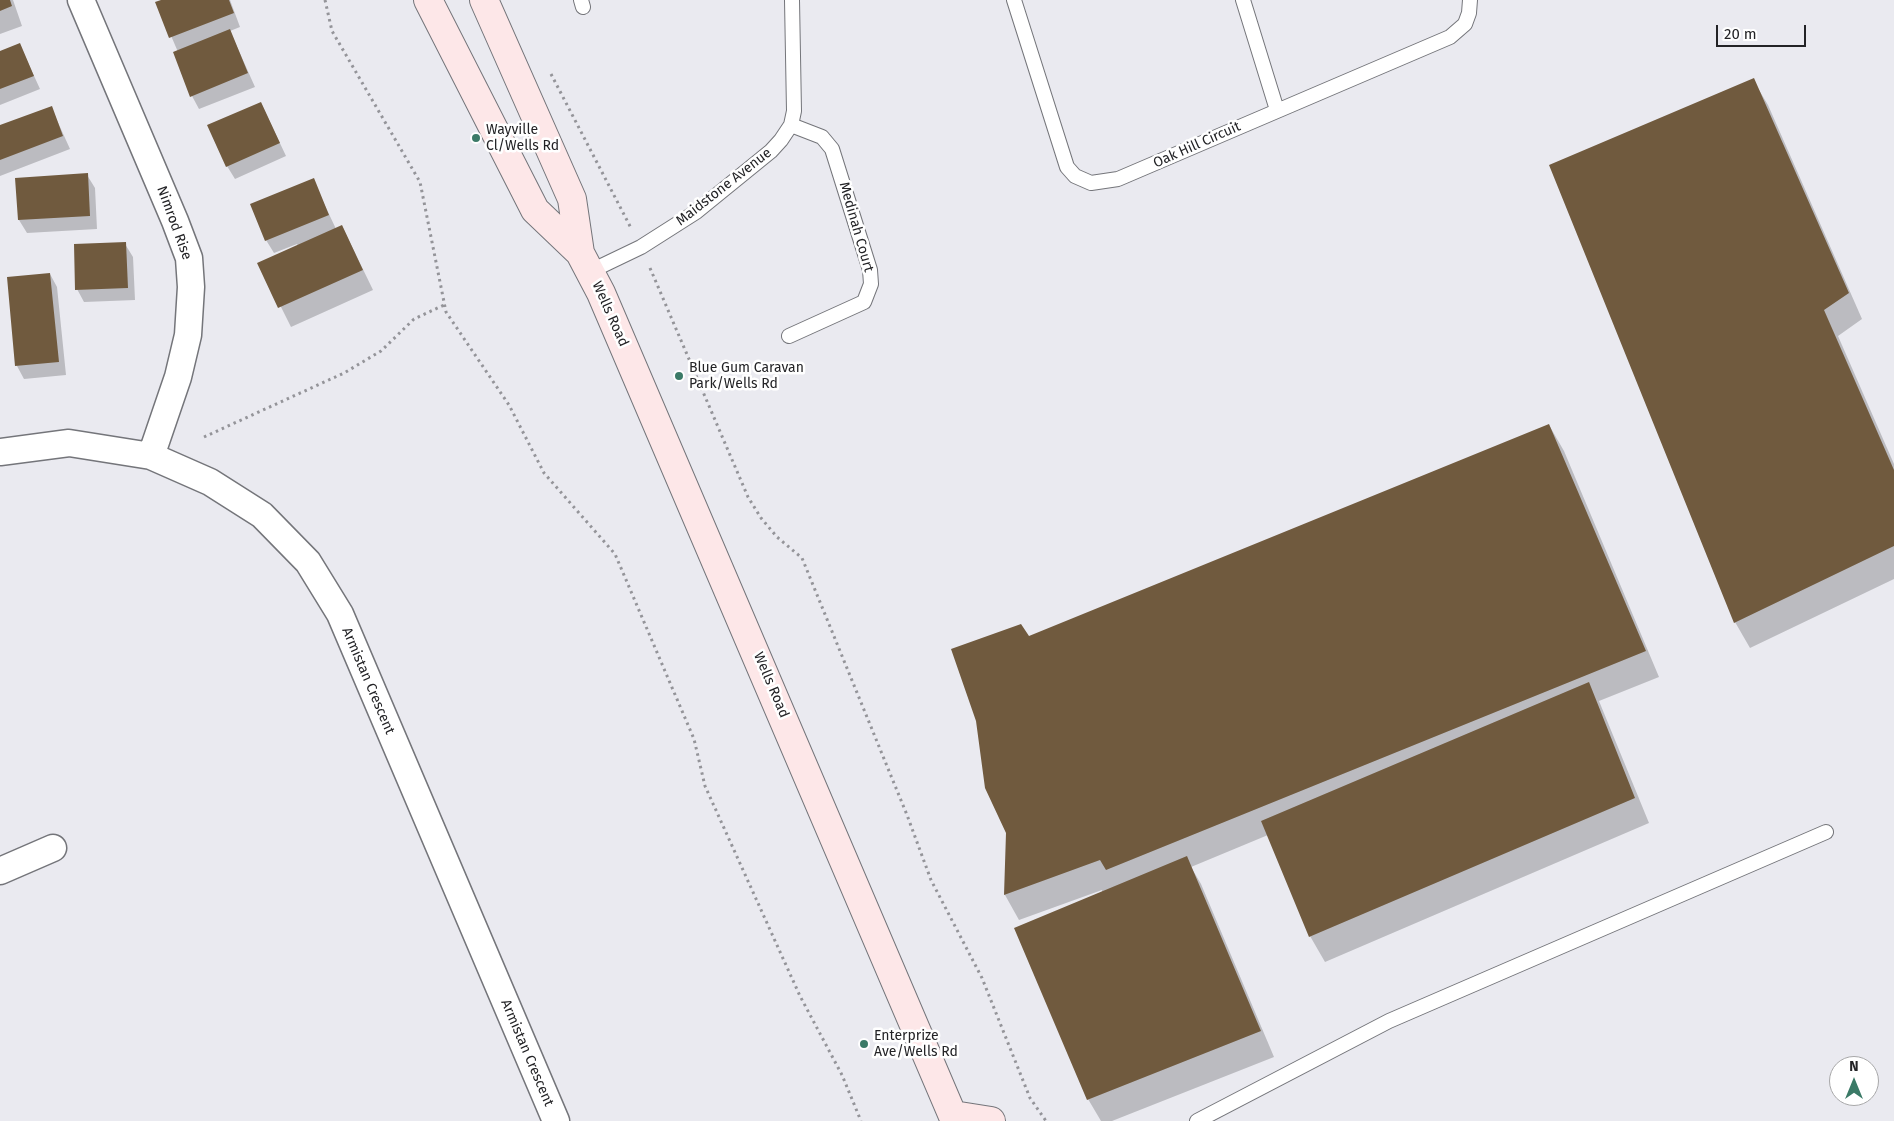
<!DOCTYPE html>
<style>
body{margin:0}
#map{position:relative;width:1894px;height:1121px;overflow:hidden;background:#eaeaf0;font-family:"Fira Sans",sans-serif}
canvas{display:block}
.north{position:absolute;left:1829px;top:1056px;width:50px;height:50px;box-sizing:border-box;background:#fff;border:1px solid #a7a7a8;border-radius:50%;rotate:0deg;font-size:14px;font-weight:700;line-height:20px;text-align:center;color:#232326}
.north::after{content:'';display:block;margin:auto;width:18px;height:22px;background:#3b7a67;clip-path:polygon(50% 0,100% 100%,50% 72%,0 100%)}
.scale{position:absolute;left:1716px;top:25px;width:90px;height:22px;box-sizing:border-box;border:2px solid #232326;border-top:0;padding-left:6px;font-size:15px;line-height:18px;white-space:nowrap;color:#232326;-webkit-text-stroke:4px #fff;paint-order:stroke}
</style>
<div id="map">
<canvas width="1894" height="1121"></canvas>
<div class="north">N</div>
<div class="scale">20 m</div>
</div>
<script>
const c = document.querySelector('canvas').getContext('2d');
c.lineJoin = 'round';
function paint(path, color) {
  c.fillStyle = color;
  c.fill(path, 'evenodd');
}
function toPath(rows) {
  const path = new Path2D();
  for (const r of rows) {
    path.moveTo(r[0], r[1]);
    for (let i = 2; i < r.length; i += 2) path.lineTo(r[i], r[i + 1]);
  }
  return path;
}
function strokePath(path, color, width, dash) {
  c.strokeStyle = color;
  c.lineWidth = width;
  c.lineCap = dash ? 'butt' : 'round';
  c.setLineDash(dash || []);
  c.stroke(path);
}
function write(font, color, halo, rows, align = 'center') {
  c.font = font + ' "Fira Sans",sans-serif';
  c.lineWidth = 5;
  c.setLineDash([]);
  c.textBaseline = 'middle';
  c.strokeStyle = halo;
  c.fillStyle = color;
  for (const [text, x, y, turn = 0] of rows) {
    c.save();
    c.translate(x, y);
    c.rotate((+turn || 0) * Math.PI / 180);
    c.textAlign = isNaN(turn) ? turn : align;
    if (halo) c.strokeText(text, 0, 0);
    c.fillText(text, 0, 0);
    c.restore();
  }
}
paint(toPath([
 [0,0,13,0,22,26,0,34],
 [165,0,230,0,240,27,230,31,255,87,199,109,192,96,178,52,157,3],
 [20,45,40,89,0,105,0,53],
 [1753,80,1768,105,1862,319,1838,336,1894,464,1894,579,1750,648,1735,622],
 [261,103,286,156,235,179,227,166],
 [51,107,70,149,0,176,0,127],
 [87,175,95,188,97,229,27,233,19,220,17,179],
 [313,180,336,229,342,226,373,290,291,327,259,263,298,246,297,244,274,253,266,240],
 [125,244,133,257,135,300,84,302,77,289],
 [50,274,57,287,66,375,24,379,17,366,8,278],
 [1549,425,1564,451,1659,677,1599,701,1649,823,1325,962,1310,936,1268,835,1191,867,1201,884,1274,1057,1112,1121,1101,1121,1088,1099,1102,890,1019,920,1005,895,1007,833,1028,638]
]), '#0003');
paint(toPath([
 [0,0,10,0,12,6,0,11],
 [161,0,229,0,234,13,169,38,155,2],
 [230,29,248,73,190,97,173,52],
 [20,43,34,76,0,89,0,51],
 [1754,78,1849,293,1824,310,1894,470,1894,546,1734,623,1549,165],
 [261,102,280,143,226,167,207,125],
 [52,106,63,136,0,160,0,125],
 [88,173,90,216,18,220,15,178],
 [314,178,329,215,265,241,250,204],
 [342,225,363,270,278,308,257,263],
 [126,242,128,288,75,290,74,244],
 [50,273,59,362,15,366,7,277],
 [1549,424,1646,651,1106,870,1100,860,1004,895,1006,833,985,788,976,721,951,649,1021,624,1029,636],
 [1589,682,1635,798,1309,937,1261,821],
 [1187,856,1261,1031,1087,1100,1014,928]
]), '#705a3e');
const lane = toPath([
 [581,0,583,7],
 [1014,0,1067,167,1075,176,1091,183,1118,179,1450,37,1465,24,1469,13,1470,0],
 [1243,0,1277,110],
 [591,271,641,247,696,212,771,151,781,140,791,125,794,111,792,0],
 [789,336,864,302,871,284,870,270,832,149,822,137,791,125],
 [1197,1121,1389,1021,1826,832]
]);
const street = toPath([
 [81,0,175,221,189,258,191,287,188,335,178,377,151,456],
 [0,452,69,443,151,456,210,482,262,515,308,562,340,614,556,1121],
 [0,871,53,848]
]);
const secondary = toPath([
 [428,0,535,210,580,253,601,293,955,1121],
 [484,0,572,199,580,253],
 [953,1115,991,1121]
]);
strokePath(lane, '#74757a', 16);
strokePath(street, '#74757a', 29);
strokePath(secondary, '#74757a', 30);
strokePath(toPath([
 [325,0,332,31,420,182,446,312,509,405,544,473,615,554,694,739,705,786,800,996,842,1075,861,1121],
 [551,74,631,228],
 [650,268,748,497,761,518,777,537,802,558,907,815,931,880,982,978,1030,1098,1046,1121],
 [204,437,344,373,381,351,414,319,444,305]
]), '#949499', 3, [2.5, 4]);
strokePath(lane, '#fff', 14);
strokePath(street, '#fff', 26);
strokePath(secondary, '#fde7e8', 28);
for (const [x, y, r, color] of [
 [476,138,5,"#3b7a67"],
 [679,376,5,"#3b7a67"],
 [864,1044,5,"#3b7a67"]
]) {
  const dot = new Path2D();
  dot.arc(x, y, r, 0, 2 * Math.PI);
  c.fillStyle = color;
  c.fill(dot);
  strokePath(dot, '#fff', 2);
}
write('14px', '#232326', '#fff', [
 ["Wayville",486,130],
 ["Cl/Wells Rd",486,146],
 ["Blue Gum Caravan",689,368],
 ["Park/Wells Rd",689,384],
 ["Enterprize",874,1036],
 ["Ave/Wells Rd",874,1052]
], 'left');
write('14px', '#232326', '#fff', [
 ["Oak Hill Circuit",1197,145,-24],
 ["Maidstone Avenue",724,187,-38],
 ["Nimrod Rise",174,223,70],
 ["Medinah Court",856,227,74],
 ["Wells Road",610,314,66],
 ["Armistan Crescent",368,681,67],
 ["Wells Road",771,685,67],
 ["Armistan Crescent",527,1053,67]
]);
</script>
